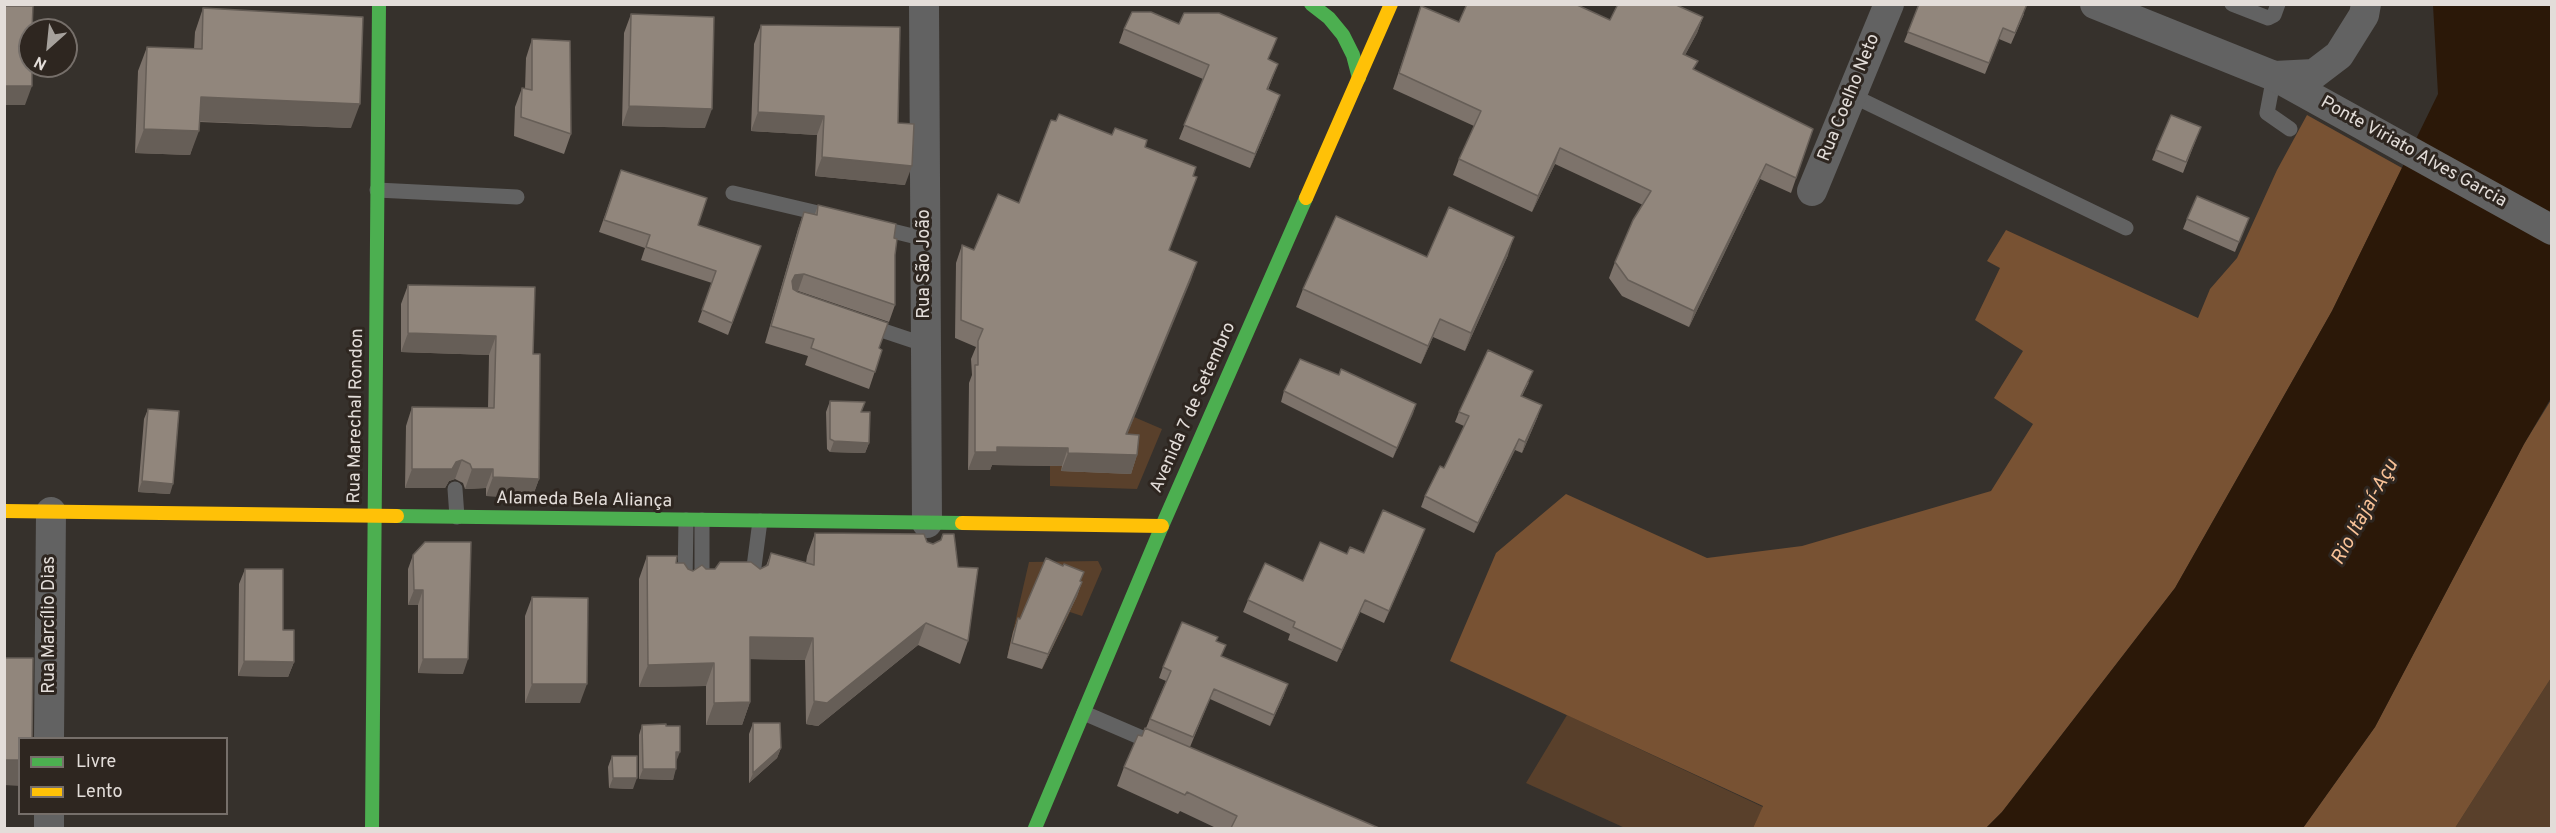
<!DOCTYPE html>
<meta charset="utf-8">
<style>
body{margin:0}
#map{position:relative;width:2556px;height:833px;overflow:hidden;background:#36312c;font-family:Overpass,sans-serif}
canvas{display:block}
.frame{position:absolute;inset:0;border:6px solid #e3ddd9;pointer-events:none}
.legend{position:absolute;left:18px;top:737px;width:210px;height:78px;box-sizing:border-box;background:#2e2620;border:2px solid #766f6a;margin:0;padding:8px 10px;list-style:none;font-size:18px;color:#e3ddd9}
.legend li{display:flex;align-items:center;gap:12px;height:30px}
.legend b{width:30px;border:2px solid #766f6a}
.north{position:absolute;left:18px;top:18px;width:60px;height:60px;box-sizing:border-box;background:#2e2620;border:2px solid #766f6a;border-radius:50%;rotate:207deg;font-size:16px;font-weight:700;line-height:24px;text-align:center;color:#e3ddd9}
.north::after{content:'';display:block;margin:auto;width:21px;height:27px;background:#a6a19c;clip-path:polygon(50% 0,100% 100%,50% 72%,0 100%)}
</style>
<div id="map">
<canvas width="2556" height="833"></canvas>
<div class="frame"></div>
<ul class="legend">
<li><b style="height:8px;background:#4caf50"></b>Livre</li>
<li><b style="height:8px;background:#ffc107"></b>Lento</li>
</ul>
<div class="north">N</div>
</div>
<script>
const c = document.querySelector('canvas').getContext('2d');
c.lineJoin = 'round';
function paint(path, color) {
  c.fillStyle = color;
  c.fill(path, 'evenodd');
}
function toPath(rows) {
  const path = new Path2D();
  for (const r of rows) {
    path.moveTo(r[0], r[1]);
    for (let i = 2; i < r.length; i += 2) path.lineTo(r[i], r[i + 1]);
  }
  return path;
}
function strokePath(path, color, width, dash) {
  c.strokeStyle = color;
  c.lineWidth = width;
  c.lineCap = dash ? 'butt' : 'round';
  c.setLineDash(dash || []);
  c.stroke(path);
}
function write(font, color, halo, rows, align = 'center') {
  c.font = font + ' Overpass,sans-serif';
  c.lineWidth = 6;
  c.setLineDash([]);
  c.textBaseline = 'middle';
  c.strokeStyle = halo;
  c.fillStyle = color;
  for (const [text, x, y, turn = 0] of rows) {
    c.save();
    c.translate(x, y);
    c.rotate((+turn || 0) * Math.PI / 180);
    c.textAlign = isNaN(turn) ? turn : align;
    if (halo) c.strokeText(text, 0, 0);
    c.fillText(text, 0, 0);
    c.restore();
  }
}
paint(toPath([
 [1134,417,1162,429,1137,489,1050,486,1050,430],
 [1098,561,1102,569,1082,616,1070,612,1042,669,1008,653,1029,562],
 [2551,678,2551,828,2455,828],
 [1567,715,1763,807,1753,828,1625,828,1526,783]
]), '#59402b');
paint(toPath([
 [2307,115,2402,168,2332,311,2175,588,2002,812,1986,828,1753,828,1763,806,1450,661,1496,553,1566,494,1707,558,1802,546,1991,491,2033,424,1994,398,2023,351,1975,320,2000,268,1987,261,2006,230,2198,318,2210,289,2237,258,2277,170],
 [2551,400,2551,678,2455,828,2303,828,2375,727,2524,444]
]), '#785233');
paint(toPath([
 [2433,5,2551,5,2551,398,2524,444,2375,727,2303,828,1986,828,2002,812,2175,588,2332,311,2438,94]
]), '#2b1808');
strokePath(toPath([
 [2232,4,2268,18,2274,15,2278,4],
 [2274,76,2267,113,2290,129],
 [1851,95,2126,228],
 [377,190,517,197],
 [733,193,835,217],
 [876,227,925,239],
 [866,325,926,345],
 [455,489,457,517],
 [752,582,760,521],
 [702,583,702,520],
 [685,584,686,520],
 [1084,713,1156,744]
]), '#626262', 15);
strokePath(toPath([
 [924,4,927,523],
 [2095,4,2274,76,2552,230],
 [2274,76,2314,74,2339,55,2364,15,2366,4],
 [1812,191,1889,4],
 [49,738,51,512],
 [49,828,49,814]
]), '#626262', 30);
strokePath(toPath([
 [1311,4,1329,18,1343,35,1353,55,1359,78],
 [397,516,962,523],
 [372,828,379,4],
 [1035,828,1162,526,1306,198]
]), '#4caf50', 14);
strokePath(toPath([
 [1306,198,1391,4],
 [4,511,397,516],
 [962,523,1162,526]
]), '#ffc107', 14);
paint(toPath([
 [1421,6,1459,22,1610,20,1703,17,1697,33,1685,55,1695,70,1813,129,1791,193,1760,179,1689,327,1622,296,1609,278,1615,262,1643,205,1555,164,1532,212,1453,175,1459,159,1474,126,1393,89],
 [203,8,351,128,200,122,190,155,135,153,138,71,147,47,194,49,195,32],
 [631,14,705,128,622,126,624,33],
 [2024,14,2011,44,1999,39,1985,74,1904,42,1908,32],
 [1179,24,1278,64,1268,90,1275,109,1250,168,1179,139,1203,79,1119,43,1124,29],
 [761,25,898,123,905,185,815,176,817,135,751,131,754,44],
 [532,39,571,134,564,154,514,136,515,107,522,88,525,89,526,58],
 [2197,137,2183,173,2152,160,2156,150],
 [1145,147,1193,176,1169,250,1197,262,1127,434,1137,455,1131,474,1061,471,1062,466,992,465,990,470,968,470,969,383,972,375,971,359,976,347,955,338,956,263,962,245,974,250,1019,203],
 [621,170,698,225,761,246,728,335,698,322,712,283,641,260,645,248,599,232],
 [818,205,894,238,895,305,889,322,798,291,796,291,882,350,869,389,805,365,808,356,765,343,798,229,804,212,815,214],
 [2249,218,2235,252,2183,229,2187,219],
 [1508,255,1465,351,1433,337,1421,364,1296,307,1303,289,1427,257],
 [408,285,533,354,539,479,532,498,486,496,486,488,465,489,463,483,455,479,449,481,445,488,405,488,406,426,412,407,488,408,489,355,401,352,401,304],
 [1339,375,1416,404,1393,458,1281,402,1284,391],
 [1529,382,1522,396,1538,416,1522,453,1515,450,1474,533,1421,507,1425,496,1444,468,1464,426,1455,422,1459,412],
 [830,401,861,412,869,443,865,453,830,452,827,449,826,412],
 [148,409,170,494,138,492,144,419],
 [815,533,968,641,960,664,918,645,818,726,806,724,805,660,750,659,750,702,742,725,706,725,706,686,639,687,639,579,647,556,676,563,693,571,706,569,760,569,766,566,771,553,806,563,807,556],
 [1420,542,1384,623,1360,612,1337,662,1288,640,1290,634,1243,612,1248,600,1303,581,1347,554,1364,553],
 [413,555,463,674,418,673,418,605,408,605,408,569],
 [245,569,283,630,294,662,288,677,238,676,239,584],
 [1080,581,1082,582,1077,596,1042,669,1007,658,1013,632,1018,618,1020,619],
 [532,597,580,703,525,703,525,616],
 [1216,641,1222,656,1284,695,1270,726,1210,699,1190,747,1379,828,1216,828,1180,811,1178,814,1117,786,1124,767,1146,728,1166,681,1159,678,1163,667],
 [753,723,781,748,777,758,749,783,749,734],
 [642,725,666,726,676,762,673,780,639,779,639,735],
 [612,756,633,789,609,788,608,767]
]), '#7d736b');
paint(toPath([
 [1703,17,1697,33,1677,70,1683,54],
 [4,86,32,86,25,105,4,105],
 [1280,95,1275,109,1250,168,1255,154],
 [201,97,360,104,351,128,192,121],
 [629,106,712,109,705,128,622,126],
 [758,112,824,116,817,135,751,131],
 [144,129,199,131,190,155,135,153],
 [1560,148,1555,164,1532,212,1538,196],
 [822,157,912,166,905,185,815,176],
 [1766,164,1760,179,1689,327,1694,311],
 [1514,237,1508,255,1465,351,1471,333],
 [1197,262,1191,280,1120,452,1126,434],
 [804,274,798,291,789,292,792,281,795,275],
 [1440,319,1433,337,1421,364,1428,346],
 [408,333,496,336,489,355,401,352],
 [1416,404,1413,414,1393,458,1397,448],
 [1542,405,1538,416,1522,453,1525,442],
 [1519,439,1515,450,1474,533,1478,523],
 [834,441,869,443,865,453,830,452],
 [997,447,1068,448,1062,466,992,465,990,470,968,470,975,452],
 [1068,453,1137,455,1131,474,1061,471],
 [462,460,455,479,449,481,445,488,405,488,412,469,456,462],
 [472,469,493,469,486,488,465,489],
 [493,477,539,479,532,498,486,496],
 [142,481,173,484,170,494,138,492],
 [1425,529,1420,542,1384,623,1389,611],
 [1082,582,1077,596,1042,669,1048,654],
 [414,590,423,590,418,605,408,605],
 [1365,600,1360,612,1337,662,1342,650],
 [926,623,918,645,818,726,806,724,814,701],
 [750,637,813,638,805,660,742,659],
 [423,659,468,659,463,674,418,673],
 [244,661,294,662,288,677,238,676],
 [714,663,706,686,639,687,648,665],
 [532,684,587,684,580,703,525,703],
 [1288,684,1284,695,1270,726,1274,715],
 [750,702,742,725,706,725,714,703],
 [781,748,777,758,749,783,753,773],
 [676,752,680,752,676,762],
 [4,760,20,760,20,786,4,785],
 [643,769,676,769,673,780,639,779],
 [613,778,637,778,633,789,609,788]
]), '#665e57');
const building = toPath([
 [1467,4,1575,4,1610,20,1618,4,1674,4,1703,17,1683,54,1698,61,1693,69,1813,129,1796,178,1766,164,1694,311,1628,280,1615,262,1633,220,1651,191,1560,148,1538,196,1459,159,1481,111,1399,73,1421,6,1459,22,1467,4],
 [1919,4,2027,4,2015,33,2003,28,1989,63,1908,32,1919,4],
 [4,6,33,6,32,30,30,30,30,66,32,66,32,86,4,86,4,6],
 [203,8,363,17,360,104,201,97,199,131,144,129,147,47,202,49,203,8],
 [1132,12,1151,12,1179,24,1184,13,1219,13,1277,38,1268,59,1278,64,1267,89,1280,95,1255,154,1184,125,1209,65,1124,29,1132,12],
 [631,14,714,17,712,109,629,106,631,14],
 [761,25,900,27,898,123,914,124,912,166,822,157,824,116,758,112,761,25],
 [532,39,570,41,571,134,521,117,522,88,532,90,532,39],
 [1059,114,1112,135,1115,128,1147,140,1145,147,1196,167,1193,176,1197,177,1169,250,1197,262,1126,434,1139,435,1137,455,1068,453,1068,448,997,447,997,452,975,452,975,365,978,365,978,341,983,329,961,320,962,245,974,250,998,194,1019,203,1051,120,1056,121,1059,114],
 [2171,115,2201,127,2186,162,2156,150,2171,115],
 [621,170,707,198,698,225,761,246,732,323,702,310,716,271,646,247,650,235,604,220,621,170],
 [2197,196,2249,218,2239,242,2187,219,2197,196],
 [818,205,896,224,894,238,897,239,895,255,895,305,804,274,795,275,792,281,793,289,798,292,888,323,879,348,882,350,875,372,811,348,814,339,771,326,804,212,817,215,818,205],
 [1449,207,1514,237,1471,333,1440,319,1428,346,1303,289,1336,216,1427,257,1449,207],
 [408,285,535,287,533,354,540,354,539,479,493,477,493,469,472,469,470,464,462,460,456,462,452,469,412,469,412,407,494,408,496,336,408,333,408,285],
 [1488,350,1533,371,1521,396,1542,405,1525,442,1519,439,1478,523,1425,496,1440,466,1444,468,1469,416,1459,412,1488,350],
 [1300,359,1339,375,1341,369,1416,404,1397,448,1284,391,1300,359],
 [830,401,865,402,861,412,870,412,869,443,834,441,830,439,830,401],
 [148,409,179,411,173,484,142,481,148,409],
 [1383,510,1425,529,1389,611,1365,600,1342,650,1293,627,1295,622,1248,600,1265,563,1303,581,1320,542,1347,554,1350,547,1364,553,1383,510],
 [815,533,924,534,927,542,933,544,941,540,943,534,954,534,958,567,978,568,968,641,926,623,827,703,814,701,813,638,750,637,750,702,714,703,714,663,648,665,647,556,677,556,676,563,684,563,688,569,693,571,702,565,706,569,715,569,720,562,751,562,760,569,768,565,771,553,814,565,815,533],
 [425,542,471,542,468,659,423,659,423,590,414,590,413,555,425,542],
 [1046,558,1063,566,1064,564,1084,572,1080,581,1082,582,1048,654,1012,643,1018,618,1020,619,1046,558],
 [245,569,283,569,283,630,294,630,294,662,244,661,245,569],
 [532,597,588,598,587,684,532,684,532,597],
 [1182,622,1218,637,1216,641,1226,645,1221,656,1288,684,1274,715,1214,689,1193,737,1150,719,1171,671,1163,667,1182,622],
 [4,658,33,658,32,738,20,738,20,760,4,760,4,658],
 [753,723,780,723,781,748,753,773,753,723],
 [666,724,666,726,680,726,680,752,676,752,676,769,643,769,642,725,666,724],
 [1145,728,1379,828,1231,828,1237,816,1187,792,1185,795,1124,767,1138,735,1142,736,1145,728],
 [612,756,637,756,637,778,613,778,612,756]
]);
paint(building, '#91867c');
strokePath(building, '#665e57', 1.5);
write('18px', '#e3ddd9', '#2e2620', [
 ["Rua Coelho Neto",1850,98,-68],
 ["Ponte Viriato Alves Garcia",2413,153,29],
 ["Rua São João",925,264,-90],
 ["Avenida 7 de Setembro",1194,408,-66],
 ["Rua Marechal Rondon",357,416,-89],
 ["Alameda Bela Aliança",584,501,1],
 ["Rua Marcílio Dias",50,625,-90]
]);
write('italic 20px', '#f9c297', '#2e2620', [
 ["Rio Itajaí-Açu",2366,513,-61]
]);
</script>
